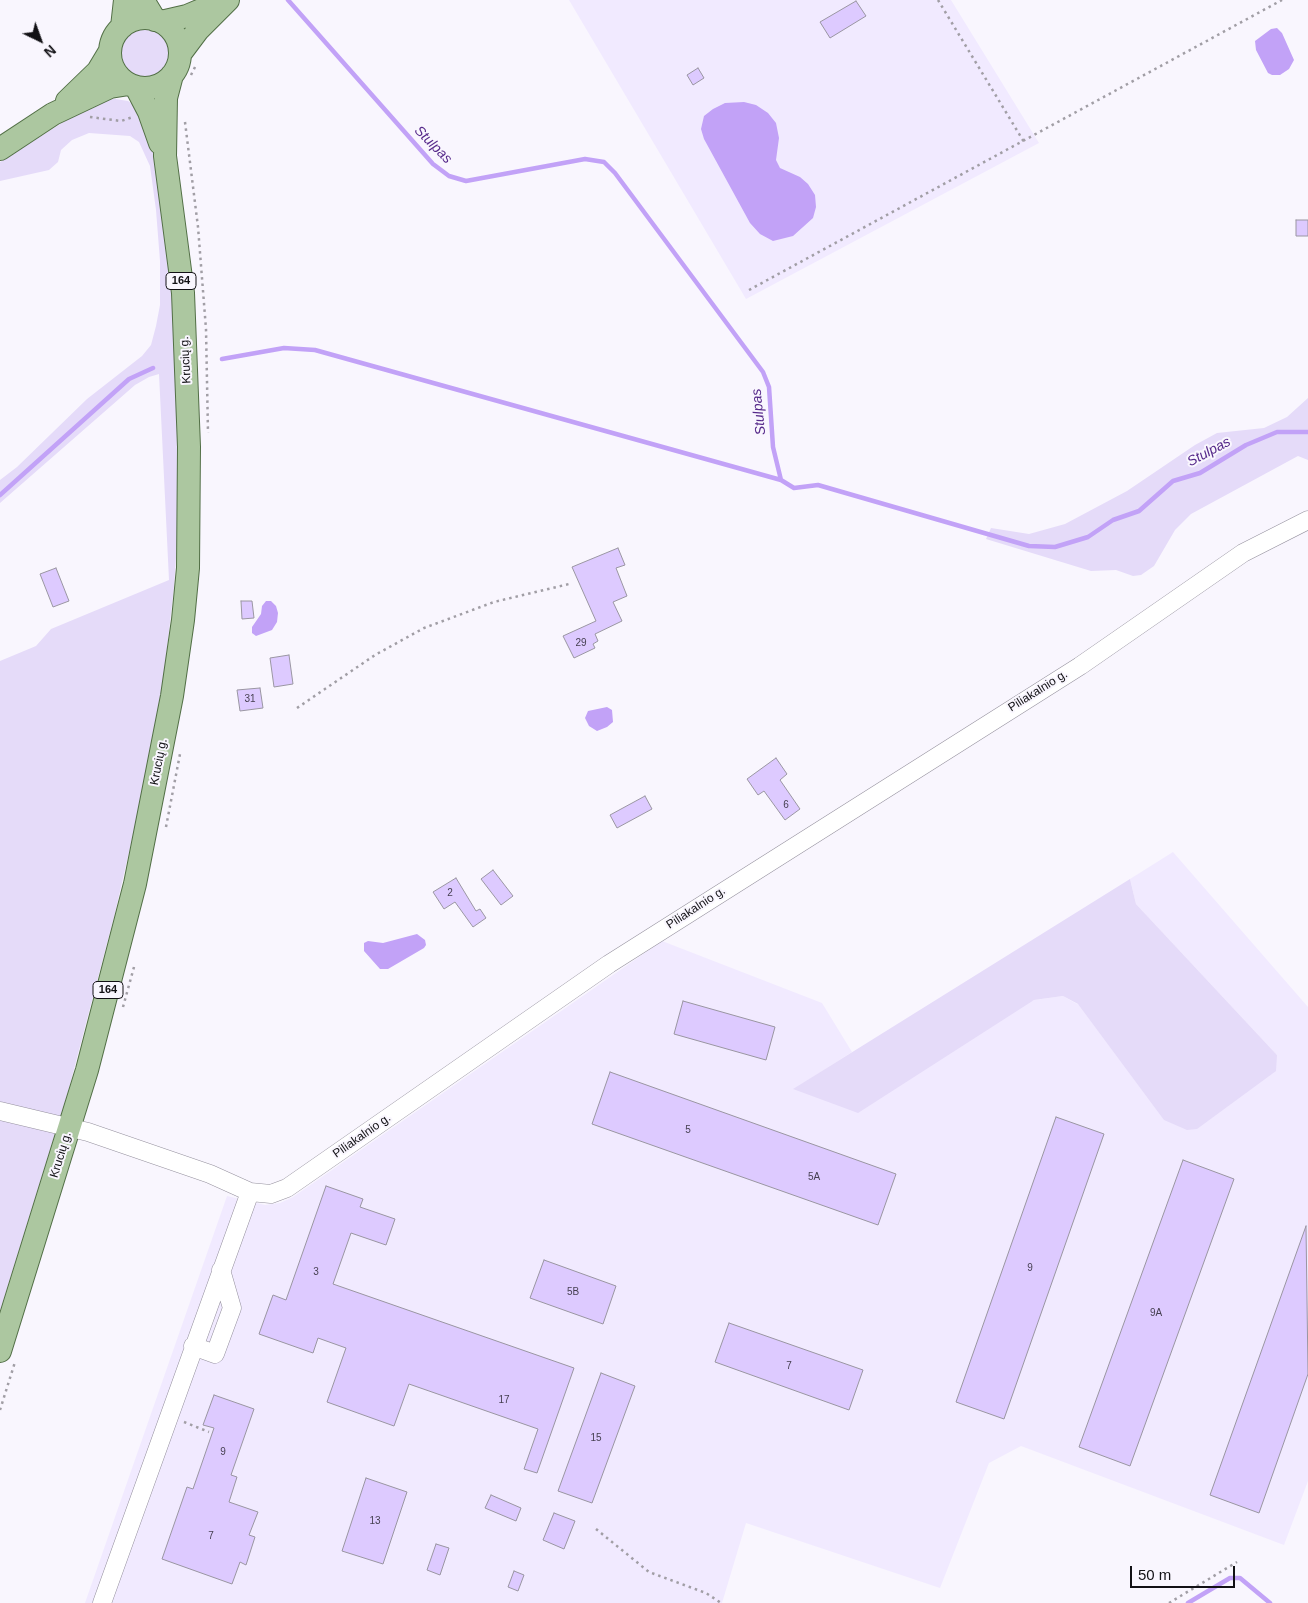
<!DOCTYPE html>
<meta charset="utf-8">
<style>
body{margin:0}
#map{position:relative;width:1308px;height:1603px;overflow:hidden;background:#f9f6fe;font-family:Helvetica,sans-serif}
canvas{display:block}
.north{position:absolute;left:15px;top:15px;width:50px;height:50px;-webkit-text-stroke:4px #f9f6fe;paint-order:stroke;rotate:138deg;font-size:14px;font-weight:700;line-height:20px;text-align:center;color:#121115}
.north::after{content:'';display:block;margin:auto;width:18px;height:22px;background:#121115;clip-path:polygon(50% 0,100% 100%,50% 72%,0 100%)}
.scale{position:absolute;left:1130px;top:1566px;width:105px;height:22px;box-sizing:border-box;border:2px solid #121115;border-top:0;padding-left:6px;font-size:15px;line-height:18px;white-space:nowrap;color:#121115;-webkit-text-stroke:4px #f9f6fe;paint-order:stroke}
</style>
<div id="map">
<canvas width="1308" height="1603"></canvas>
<div class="north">N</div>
<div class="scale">50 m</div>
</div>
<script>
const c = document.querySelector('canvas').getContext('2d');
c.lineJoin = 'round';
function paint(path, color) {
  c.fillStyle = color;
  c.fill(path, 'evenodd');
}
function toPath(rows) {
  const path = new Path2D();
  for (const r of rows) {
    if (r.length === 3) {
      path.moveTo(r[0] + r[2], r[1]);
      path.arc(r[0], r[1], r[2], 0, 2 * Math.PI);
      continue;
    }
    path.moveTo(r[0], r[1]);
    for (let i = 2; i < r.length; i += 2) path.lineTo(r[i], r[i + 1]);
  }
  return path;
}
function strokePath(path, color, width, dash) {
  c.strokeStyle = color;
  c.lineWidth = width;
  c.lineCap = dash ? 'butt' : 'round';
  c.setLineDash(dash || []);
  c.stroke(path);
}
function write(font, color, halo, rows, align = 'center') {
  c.font = font + ' Helvetica,sans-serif';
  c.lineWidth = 4;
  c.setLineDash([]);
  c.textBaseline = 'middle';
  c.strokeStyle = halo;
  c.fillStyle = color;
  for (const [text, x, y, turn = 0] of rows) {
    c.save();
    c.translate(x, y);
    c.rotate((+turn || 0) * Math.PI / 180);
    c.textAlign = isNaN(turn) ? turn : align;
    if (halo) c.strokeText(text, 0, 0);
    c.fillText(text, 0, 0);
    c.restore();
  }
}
paint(toPath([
 [569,0,951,0,1039,143,746,299],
 [1173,852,1308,1007,1308,1481,1284,1545,1021,1446,989,1463,940,1588,746,1523,722,1603,85,1603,227,1196,265,1205,280,1203,293,1197,662,941,822,1003,852,1052,794,1089,1034,1000,1063,996,1077,1004,1277,1055,1136,904,1130,879]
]), '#f1eaff');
paint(toPath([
 [145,53,25],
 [103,97,128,101,137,107,149,134,159,174,173,309,178,396,179,514,174,587,163,684,143,791,115,913,68,1092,0,1311,0,661,36,646,51,629,169,580,159,374,149,377,135,385,0,503,0,480,17,467,87,399,142,356,151,345,156,326,160,305,160,261,156,210,150,166,139,142,130,136,89,133,72,140,61,150,58,162,49,170,0,181,0,162],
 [1308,398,1308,460,1298,456,1191,514,1175,530,1154,566,1141,575,1133,576,1116,570,1091,571,986,539,991,528,1029,534,1065,524,1127,491,1195,445,1217,433,1264,428,1287,417],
 [1130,879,1136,904,1277,1055,1276,1071,1197,1129,1187,1130,1164,1120,1078,1004,1063,996,1034,1000,858,1113,793,1089]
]), '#e5dbf9');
paint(toPath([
 [1277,28,1282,33,1294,60,1289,69,1280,75,1272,75,1268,73,1256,50,1255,41,1271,29],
 [744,102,756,105,768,113,776,123,779,138,776,160,780,168,800,177,808,184,815,195,816,207,813,218,793,236,773,241,760,234,750,223,704,139,701,129,704,116,713,109,725,103],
 [266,601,271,601,276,606,278,613,277,622,272,630,256,636,252,633,252,627,261,614,262,606],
 [607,707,612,710,613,722,607,727,597,731,589,726,585,718,588,711],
 [417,934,425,940,426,945,424,948,388,969,380,969,364,951,364,943,368,941,383,943]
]), '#c2a2f7');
strokePath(toPath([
 [288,0,433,164,449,176,466,181,585,159,604,162,615,173,763,372,769,387,773,447,781,480,794,488,818,485,1029,546,1055,547,1088,537,1113,520,1139,511,1173,481,1200,473,1246,445,1277,432,1308,432],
 [222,359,284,348,315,350,781,480],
 [0,495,129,379,153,368],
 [1188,1603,1230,1578,1240,1578,1270,1603]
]), '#c2a2f7', 4.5);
const building = toPath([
 [856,1,866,16,830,38,820,22,856,1],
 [698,68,704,78,693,85,687,75,698,68],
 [1296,220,1308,220,1308,236,1296,236,1296,220],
 [618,548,625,565,616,568,627,596,613,602,622,621,595,634,598,641,593,644,595,648,574,658,563,636,596,621,572,567,618,548],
 [56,568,69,601,53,607,40,574,56,568],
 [241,601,252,601,254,618,242,619,241,601],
 [289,655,293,684,274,687,270,658,289,655],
 [260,688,263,708,240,711,237,690,260,688],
 [776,758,787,774,780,780,800,809,785,820,764,791,758,795,747,779,776,758],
 [645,796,652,809,617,828,610,815,645,796],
 [493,870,513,896,501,905,481,879,493,870],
 [456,878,476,911,480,909,486,918,473,927,455,902,444,909,433,892,456,878],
 [683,1001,775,1027,766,1060,674,1034,683,1001],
 [610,1072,896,1174,878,1225,592,1124,610,1072],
 [1056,1117,1104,1134,1004,1419,956,1402,1056,1117],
 [1183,1160,1234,1179,1130,1466,1079,1447,1183,1160],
 [326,1186,363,1199,360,1207,395,1219,386,1245,351,1233,333,1284,574,1368,537,1473,524,1469,538,1429,409,1384,394,1426,327,1402,346,1348,318,1338,313,1353,259,1334,273,1295,286,1300,326,1186],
 [1306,1226,1308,1374,1259,1513,1210,1495,1306,1226],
 [544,1260,616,1286,603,1324,530,1298,544,1260],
 [729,1323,863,1370,849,1410,715,1362,729,1323],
 [601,1373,635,1386,592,1503,558,1491,601,1373],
 [214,1395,254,1409,231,1475,237,1477,229,1502,258,1512,249,1535,255,1537,246,1565,240,1562,232,1584,162,1559,187,1487,193,1489,214,1428,203,1425,214,1395],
 [366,1478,407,1492,383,1564,342,1551,366,1478],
 [491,1495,521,1508,516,1521,485,1508,491,1495],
 [554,1513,575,1521,564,1549,543,1540,554,1513],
 [436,1544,449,1548,440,1575,427,1570,436,1544],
 [514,1571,524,1575,518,1591,508,1587,514,1571]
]);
paint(building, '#ddcaff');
strokePath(building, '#9a96a2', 1);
const minor = toPath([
 [0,1111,88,1132,210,1174,250,1192,271,1194,287,1188,609,964,1080,666,1243,553,1308,520],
 [193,1346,215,1354,232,1308,221,1270],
 [102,1603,250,1192]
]);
const major = toPath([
 [143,0,155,20],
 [145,53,35],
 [161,22,187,16,220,2],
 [122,27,125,0],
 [180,54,198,30,228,0],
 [136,87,149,112,160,143],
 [67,101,98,71,110,51],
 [0,149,53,114,110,87,129,84],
 [0,1351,87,1070,135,884,172,696,183,620,188,568,189,447,183,293,165,156,166,98,172,75]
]);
strokePath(minor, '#95919e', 19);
strokePath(major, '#526f46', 24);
strokePath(toPath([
 [938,0,1024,142],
 [191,75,196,65],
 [90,117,121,121,133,117],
 [185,122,198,227,206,329,208,433],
 [749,290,1282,0],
 [297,708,375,655,424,628,494,602,569,584],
 [166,827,180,754],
 [123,1007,134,967],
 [0,1410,15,1362],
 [184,1422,209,1432],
 [596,1529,649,1572,706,1593,721,1603],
 [1169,1603,1237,1562]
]), '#a19ea5', 2.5, [2.5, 4]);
strokePath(minor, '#fff', 18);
strokePath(major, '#acc7a0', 22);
write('10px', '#453f50', null, [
 ["29",581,643],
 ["31",250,699],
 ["6",786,805],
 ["2",450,893],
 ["5",688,1130],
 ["5A",814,1177],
 ["9",1030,1268],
 ["3",316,1272],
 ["5B",573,1292],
 ["9A",1156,1313],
 ["7",789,1366],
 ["17",504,1400],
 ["15",596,1438],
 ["9",223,1452],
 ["13",375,1521],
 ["7",211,1536]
]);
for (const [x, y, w] of [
 [181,281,30],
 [108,990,30]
]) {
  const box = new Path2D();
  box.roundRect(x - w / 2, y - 8.5, w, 17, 4);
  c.fillStyle = '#f9f6fe';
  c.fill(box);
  strokePath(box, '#121115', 1);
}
write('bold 11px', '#121115', null, [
 ["164",181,281],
 ["164",108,990]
]);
write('12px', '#121115', '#f9f6fe', [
 ["Krucių g.",186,360,-93],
 ["Piliakalnio g.",1038,691,-32],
 ["Krucių g.",159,762,-79],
 ["Piliakalnio g.",696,908,-33],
 ["Piliakalnio g.",362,1136,-35],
 ["Krucių g.",61,1155,-73]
]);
write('italic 14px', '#56298a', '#f9f6fe', [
 ["Stulpas",433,145,45],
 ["Stulpas",759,412,-96],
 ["Stulpas",1209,452,-28]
]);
</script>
